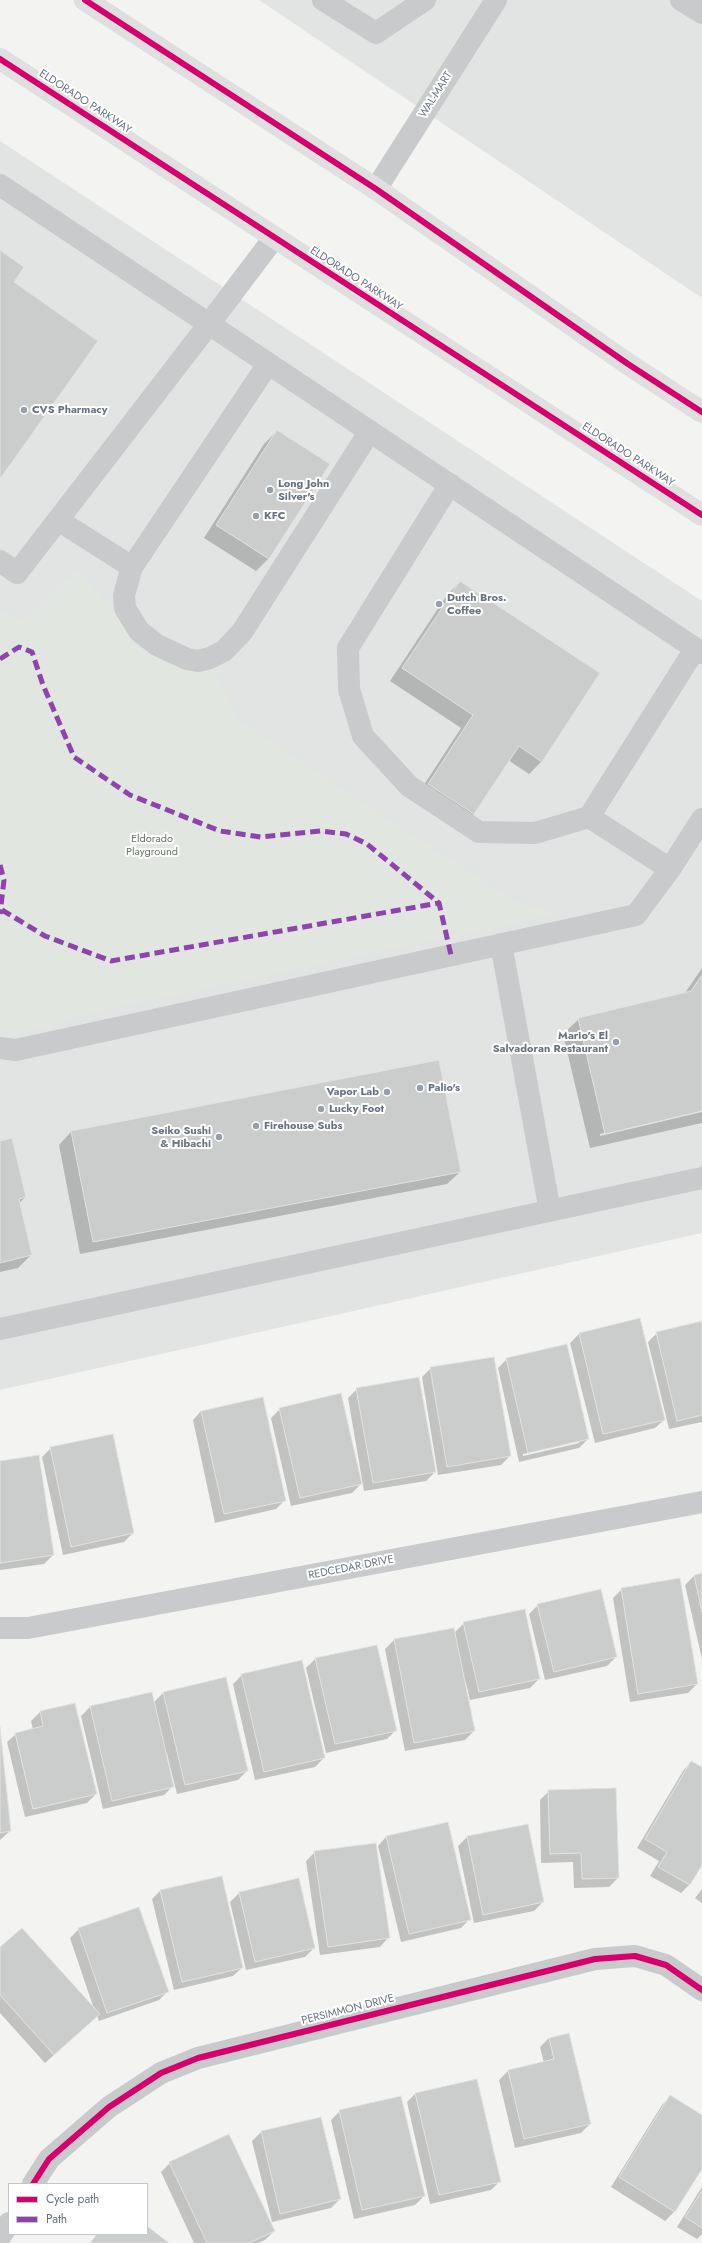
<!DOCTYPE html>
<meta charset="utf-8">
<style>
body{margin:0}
#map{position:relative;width:702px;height:2243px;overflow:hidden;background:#f3f3f2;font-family:Jost,sans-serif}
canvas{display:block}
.legend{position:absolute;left:8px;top:2183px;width:140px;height:52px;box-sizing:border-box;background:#fff;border:1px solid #c2c7cc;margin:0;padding:5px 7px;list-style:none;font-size:12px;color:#66737f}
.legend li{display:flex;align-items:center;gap:8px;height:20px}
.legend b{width:20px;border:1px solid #c2c7cc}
</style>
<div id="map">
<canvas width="702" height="2243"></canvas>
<ul class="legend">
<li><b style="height:5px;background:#d6006c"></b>Cycle path</li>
<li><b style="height:5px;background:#8e44ad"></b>Path</li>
</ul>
</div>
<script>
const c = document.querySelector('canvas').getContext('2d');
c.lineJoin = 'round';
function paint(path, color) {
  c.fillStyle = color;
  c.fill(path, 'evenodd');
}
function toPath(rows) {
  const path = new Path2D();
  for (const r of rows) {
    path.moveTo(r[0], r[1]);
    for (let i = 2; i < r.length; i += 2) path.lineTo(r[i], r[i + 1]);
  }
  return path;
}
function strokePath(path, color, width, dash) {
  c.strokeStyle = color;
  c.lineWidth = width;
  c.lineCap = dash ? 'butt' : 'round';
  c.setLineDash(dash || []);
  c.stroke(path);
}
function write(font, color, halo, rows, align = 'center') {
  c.font = font + ' Jost,sans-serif';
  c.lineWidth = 4;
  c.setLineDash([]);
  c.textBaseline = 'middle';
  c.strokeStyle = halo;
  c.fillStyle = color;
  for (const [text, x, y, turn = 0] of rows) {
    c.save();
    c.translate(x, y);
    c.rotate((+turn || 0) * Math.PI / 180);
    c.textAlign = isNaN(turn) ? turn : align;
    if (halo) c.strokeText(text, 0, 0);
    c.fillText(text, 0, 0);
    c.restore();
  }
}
paint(toPath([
 [259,0,702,0,702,298],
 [0,141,702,601,702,1233,0,1390]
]), '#e2e3e3');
paint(toPath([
 [77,570,133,634,211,664,240,721,511,900,558,914,96,1012,13,1036,0,1033,0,611,24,622]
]), '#e2e6e0');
paint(toPath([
 [277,431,269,558,256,571,204,538,264,444],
 [460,582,542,761,529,774,508,760,474,814,461,826,416,797,461,728,390,681,447,595],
 [702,968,702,1110,600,1134,600,1136,702,1112,702,1123,590,1148,563,1034,579,1019,685,993],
 [71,1132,460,1172,447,1184,80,1254,59,1145],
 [0,1142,25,1197,19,1204,31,1255,18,1268,0,1272],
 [639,1319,664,1420,655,1428,595,1443,570,1343,579,1334],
 [702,1322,702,1422,669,1429,648,1342,657,1333],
 [507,1359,588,1439,579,1448,519,1462,498,1368],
 [579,1441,579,1443,523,1456,523,1454],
 [431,1368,510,1456,501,1465,438,1475,422,1377],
 [357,1389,435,1472,426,1481,364,1491,348,1398],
 [280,1409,361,1484,352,1493,291,1506,271,1418],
 [201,1411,285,1500,276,1509,215,1523,193,1420],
 [51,1448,133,1533,124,1542,63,1555,42,1457],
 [0,1462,53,1555,44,1564,0,1570],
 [702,1574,702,1659,685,1585,694,1576],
 [622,1589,697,1684,688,1693,630,1702,613,1598],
 [538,1605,616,1657,607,1666,545,1680,529,1614],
 [464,1623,539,1679,530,1688,470,1700,466,1683,464,1683,474,1731,465,1740,405,1751,385,1649,394,1640,453,1629,454,1633],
 [315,1659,396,1730,387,1739,326,1753,306,1668],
 [242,1675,324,1758,315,1767,255,1780,233,1684],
 [164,1692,247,1771,238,1780,177,1794,167,1754,165,1754,173,1786,164,1795,103,1809,81,1716,90,1707,153,1703],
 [74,1704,96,1794,87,1803,25,1817,7,1742,16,1734,33,1730,31,1721,40,1712],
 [0,1736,10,1831,0,1840],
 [691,1762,702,1768,702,1863,690,1884,681,1893,650,1876,659,1861,637,1848,683,1771],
 [549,1791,618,1878,609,1887,574,1888,573,1862,541,1863,540,1800],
 [528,1825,543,1902,534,1911,474,1923,458,1846,467,1837],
 [386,1837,470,1919,461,1928,401,1942,378,1846],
 [315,1852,388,1938,380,1947,320,1955,306,1861],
 [702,1889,702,1903,695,1898],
 [161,1890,242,1968,233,1976,174,1990,152,1899],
 [239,1893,314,1948,305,1957,246,1970,230,1902],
 [79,1929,168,1991,159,2000,99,2021,97,2016,45,2063,0,2013,0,1949,94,2009,70,1938],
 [549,2038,590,2124,581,2133,515,2148,499,2080,508,2071,544,2063,540,2047],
 [416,2093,500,2181,491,2190,430,2204,407,2102],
 [671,2096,702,2116,702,2167,674,2212,665,2221,611,2187,662,2105],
 [340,2111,424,2196,415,2205,354,2219,331,2120],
 [261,2132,340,2199,331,2208,272,2222,252,2141],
 [170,2163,274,2231,265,2240,258,2243,194,2243,161,2172],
 [702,2187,702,2234,697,2239,677,2227]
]), '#0003');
const building = toPath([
 [0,250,24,267,14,282,98,341,0,479,0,250],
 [277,430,330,464,269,559,216,525,277,430],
 [460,581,600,673,542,762,519,746,474,814,428,784,473,715,402,668,460,581],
 [702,975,702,1111,605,1134,578,1018,691,991,702,975],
 [439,1060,461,1172,93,1242,71,1131,439,1060],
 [12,1138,26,1197,19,1199,32,1255,0,1263,0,1141,12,1138],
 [640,1318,665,1420,603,1434,579,1333,640,1318],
 [702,1321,702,1415,677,1421,656,1332,702,1321],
 [567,1344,589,1439,528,1453,506,1358,567,1344],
 [494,1357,511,1456,447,1467,430,1367,494,1357],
 [419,1377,436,1472,373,1483,356,1388,419,1377],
 [341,1393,362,1484,300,1498,279,1408,341,1393],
 [263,1397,286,1501,224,1514,201,1411,263,1397],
 [113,1434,134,1533,71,1547,50,1447,113,1434],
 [39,1455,54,1555,0,1563,0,1461,39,1455],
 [702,1573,702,1612,694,1575,702,1573],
 [680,1578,698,1684,638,1694,621,1588,680,1578],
 [601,1589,617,1657,554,1672,537,1604,601,1589],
 [525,1609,540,1679,479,1692,463,1622,525,1609],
 [454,1628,475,1731,414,1743,394,1639,454,1628],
 [377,1645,397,1731,335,1744,315,1658,377,1645],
 [302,1660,325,1758,264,1772,241,1674,302,1660],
 [226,1677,248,1771,185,1785,163,1692,226,1677],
 [152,1692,174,1787,112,1801,90,1706,152,1692],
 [75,1703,97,1794,33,1809,15,1733,43,1726,40,1711,75,1703],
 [0,1727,11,1831,0,1833,0,1727],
 [691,1761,702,1767,702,1865,690,1885,658,1867,667,1852,645,1839,691,1761],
 [616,1788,619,1878,582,1879,581,1853,550,1854,548,1790,616,1788],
 [448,1822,471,1920,409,1934,386,1836,448,1822],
 [528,1824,544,1902,483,1915,467,1836,528,1824],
 [376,1843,390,1938,328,1947,314,1851,376,1843],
 [222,1876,243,1968,182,1982,160,1890,222,1876],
 [299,1878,315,1948,255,1962,239,1892,299,1878],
 [139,1907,169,1992,107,2013,78,1928,139,1907],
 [22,1928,100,2014,54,2055,0,1995,0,1947,22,1928],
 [569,2033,591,2124,524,2139,508,2070,554,2059,549,2038,569,2033],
 [477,2079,501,2182,439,2195,415,2093,477,2079],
 [670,2095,702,2115,702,2169,675,2212,619,2177,670,2095],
 [401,2096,425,2196,362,2210,339,2110,401,2096],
 [321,2117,341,2199,280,2214,261,2131,321,2117],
 [229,2134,275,2231,249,2243,207,2243,169,2162,229,2134],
 [702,2191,702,2228,685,2217,702,2191],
 [147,2226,169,2243,90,2243,97,2234,147,2234,147,2226]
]);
paint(building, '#cbcccc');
strokePath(building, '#e2e2e2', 1);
strokePath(toPath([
 [323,0,376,33,425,0],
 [681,0,702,13],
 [0,185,209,324,17,573,0,561],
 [376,189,496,0],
 [274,238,209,324,702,653],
 [450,484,348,648,349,689,363,736,409,786,479,832,535,833,589,817,695,649],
 [58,520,132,567,268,364],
 [132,567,124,595,125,608,139,631,157,645,187,659,198,661,210,658,224,651,242,632,370,431],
 [589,817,670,869],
 [501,944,550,1211],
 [0,1048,16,1050,636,915,670,869,702,819],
 [0,1329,702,1178],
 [0,1628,28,1628,702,1502],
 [33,2184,49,2159,109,2107,161,2073,198,2058,595,1959,635,1956,666,1965,702,1990],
 [0,2237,9,2223]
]), '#c9cacb', 22);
strokePath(toPath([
 [85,0,376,189,628,364,702,412],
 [0,59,702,515]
]), '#dedfdf', 22);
strokePath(toPath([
 [0,659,19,647,32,652,43,685,74,757,130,795,220,831,261,837,321,831,346,834,367,844,439,903,451,955],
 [0,865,4,880,0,914],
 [2,910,45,936,111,961,439,903]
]), '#8e44ad', 5, [10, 5]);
strokePath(toPath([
 [85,0,376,189,628,364,702,412],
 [0,59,702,515],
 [33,2184,49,2159,109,2107,161,2073,198,2058,595,1959,635,1956,666,1965,702,1990]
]), '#d6006c', 6);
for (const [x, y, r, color] of [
 [24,410,4,"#97a0a7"],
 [270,490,4,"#97a0a7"],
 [256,516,4,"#97a0a7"],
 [439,604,4,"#97a0a7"],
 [616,1042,4,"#97a0a7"],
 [420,1088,4,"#97a0a7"],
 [387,1092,4,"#97a0a7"],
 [321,1109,4,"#97a0a7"],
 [256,1126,4,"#97a0a7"],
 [219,1137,4,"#97a0a7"]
]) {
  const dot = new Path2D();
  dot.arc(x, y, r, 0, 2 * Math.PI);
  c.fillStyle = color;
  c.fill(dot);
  strokePath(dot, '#fff', 1.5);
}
write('11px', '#66737f', '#fff', [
 ["WAL-MART",436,95,-58],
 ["ELDORADO PARKWAY",85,102,33],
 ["ELDORADO PARKWAY",356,279,33],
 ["ELDORADO PARKWAY",628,455,33],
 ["REDCEDAR DRIVE",351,1568,-11],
 ["PERSIMMON DRIVE",348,2010,-14]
]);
write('bold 11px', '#66737f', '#fff', [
 ["CVS Pharmacy",32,410],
 ["Long John",278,484],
 ["Silver's",278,497],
 ["KFC",264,516],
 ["Dutch Bros.",447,598],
 ["Coffee",447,611],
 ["Mario’s El",608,1036,"right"],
 ["Salvadoran Restaurant",608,1049,"right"],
 ["Palio's",428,1088],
 ["Vapor Lab",379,1092,"right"],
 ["Lucky Foot",329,1109],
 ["Firehouse Subs",264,1126],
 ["Seiko Sushi",211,1131,"right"],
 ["& Hibachi",211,1144,"right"]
], 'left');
write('11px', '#687764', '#fff', [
 ["Eldorado",152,839],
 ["Playground",152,852]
]);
</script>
